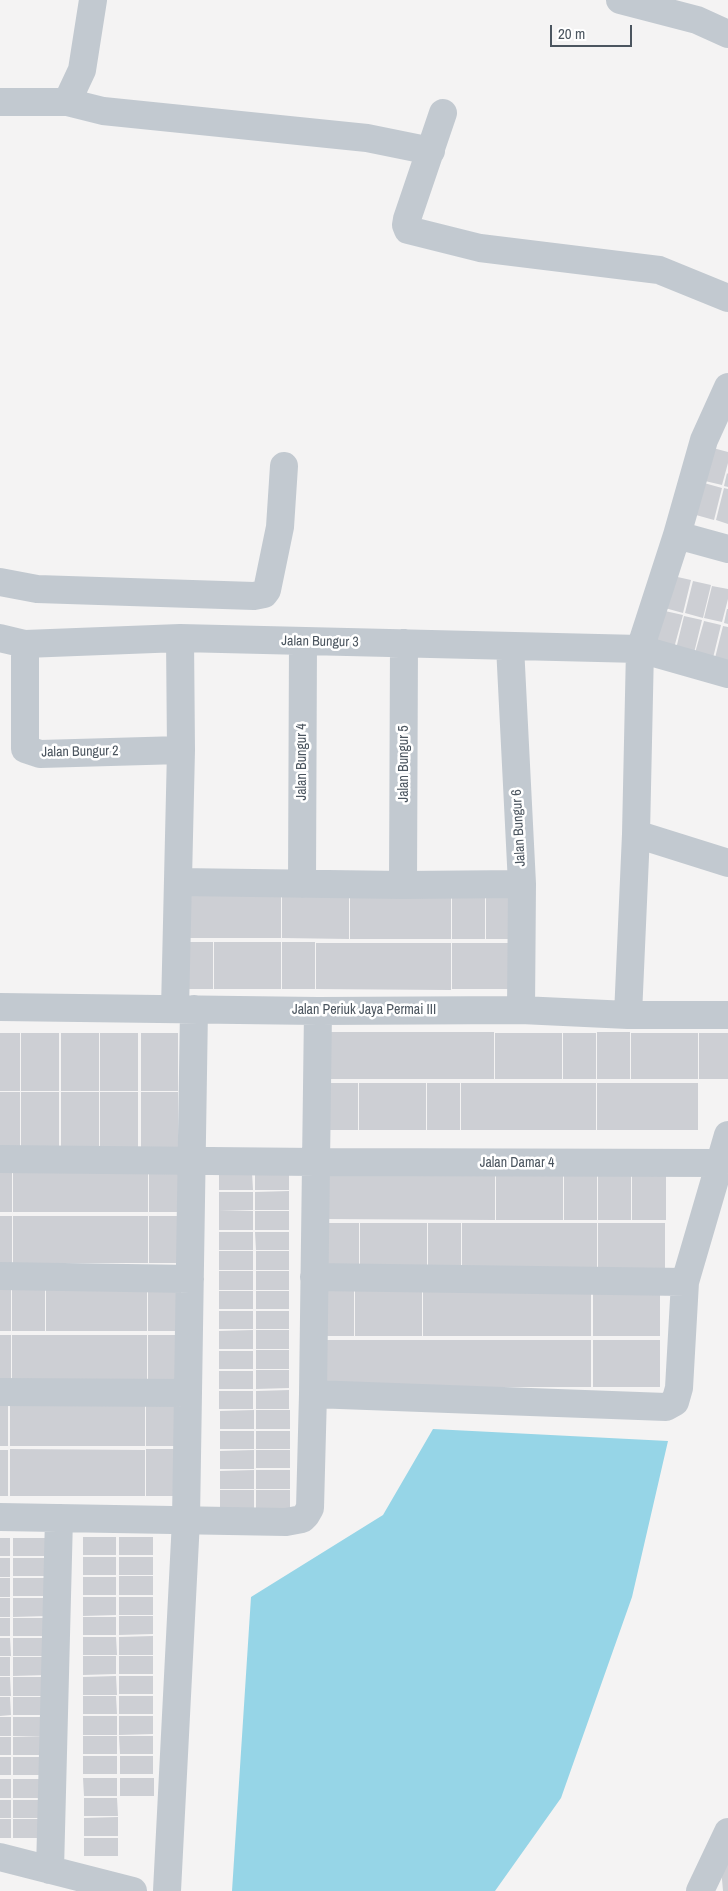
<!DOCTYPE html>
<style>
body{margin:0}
#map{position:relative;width:728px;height:1891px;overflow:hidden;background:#f4f3f3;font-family:"Archivo Narrow",sans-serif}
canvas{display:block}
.scale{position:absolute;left:550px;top:25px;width:82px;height:22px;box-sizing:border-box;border:2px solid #4b555f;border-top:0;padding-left:6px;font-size:15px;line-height:18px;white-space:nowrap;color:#4b555f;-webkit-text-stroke:4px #fff;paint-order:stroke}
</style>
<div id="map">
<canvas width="728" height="1891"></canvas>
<div class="scale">20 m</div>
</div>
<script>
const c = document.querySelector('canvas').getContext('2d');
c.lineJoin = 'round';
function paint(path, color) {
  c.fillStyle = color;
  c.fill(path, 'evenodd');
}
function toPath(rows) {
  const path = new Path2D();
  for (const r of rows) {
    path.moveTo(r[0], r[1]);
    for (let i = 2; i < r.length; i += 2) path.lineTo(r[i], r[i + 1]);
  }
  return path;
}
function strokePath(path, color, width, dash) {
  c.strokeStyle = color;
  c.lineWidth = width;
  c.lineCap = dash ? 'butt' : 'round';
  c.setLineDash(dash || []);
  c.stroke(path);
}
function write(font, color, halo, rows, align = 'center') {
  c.font = font + ' "Archivo Narrow",sans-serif';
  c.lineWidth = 5;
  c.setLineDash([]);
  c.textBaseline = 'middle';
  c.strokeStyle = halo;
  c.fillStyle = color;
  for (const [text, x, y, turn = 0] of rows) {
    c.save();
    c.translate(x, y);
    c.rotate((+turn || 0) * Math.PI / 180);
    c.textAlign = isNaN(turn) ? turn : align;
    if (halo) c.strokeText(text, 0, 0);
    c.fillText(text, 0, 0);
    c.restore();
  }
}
paint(toPath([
 [433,1429,668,1441,632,1597,561,1798,495,1891,232,1891,251,1597,383,1515]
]), '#96d5e7');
paint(toPath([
 [713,448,728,452,728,463,722,485,705,481],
 [727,473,728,474,728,487,724,486],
 [704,483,722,488,714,520,696,515],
 [724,488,728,489,728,524,716,520],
 [673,576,691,580,683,613,665,608],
 [693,581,711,585,703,618,685,613],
 [712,586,728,589,728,599,722,622,704,618],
 [727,609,728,609,728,624,724,623],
 [665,611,683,615,674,648,656,643],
 [684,616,702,620,694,653,676,649],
 [704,621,721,625,713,658,695,653],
 [723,626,728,627,728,661,715,658],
 [180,892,281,892,281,938,180,938],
 [282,892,349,892,349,939,282,938],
 [350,892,451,892,451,939,350,939],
 [452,892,485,892,485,939,452,939],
 [486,892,519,892,519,939,486,939],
 [180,942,213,942,213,989,180,989],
 [214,942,281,942,281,989,214,989],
 [282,942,315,942,315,989,282,989],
 [316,943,451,943,451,990,316,989],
 [452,943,519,943,519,989,452,989],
 [325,1032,494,1032,494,1079,325,1079],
 [597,1032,630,1032,630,1079,597,1079],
 [0,1033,20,1033,20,1091,0,1091],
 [21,1033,59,1033,59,1091,21,1091],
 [61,1033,99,1033,99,1091,61,1091],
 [100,1033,138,1033,138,1091,100,1091],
 [141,1033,178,1033,178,1091,141,1091],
 [495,1033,562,1033,562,1079,495,1079],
 [563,1033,596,1033,596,1079,563,1079],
 [631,1033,698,1033,698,1079,631,1079],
 [699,1033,728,1033,728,1079,699,1079],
 [325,1083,358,1083,358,1130,325,1130],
 [359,1083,426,1083,426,1130,359,1130],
 [427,1083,460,1083,460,1130,427,1130],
 [461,1083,596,1083,596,1130,461,1130],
 [597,1083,698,1083,698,1130,597,1130],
 [0,1092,20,1092,20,1150,0,1150],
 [21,1092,59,1092,59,1150,21,1150],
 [61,1092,99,1092,99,1150,61,1150],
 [100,1092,138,1092,138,1150,100,1150],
 [141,1092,178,1092,178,1150,141,1150],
 [0,1166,12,1166,12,1212,0,1212],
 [13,1166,148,1166,148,1212,13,1212],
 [149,1166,182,1166,182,1212,149,1212],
 [289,1171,289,1190,255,1190,255,1172],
 [219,1172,252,1172,253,1190,219,1190],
 [326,1173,495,1173,495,1220,326,1219],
 [496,1173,563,1173,563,1220,496,1220],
 [564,1173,597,1173,597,1220,564,1220],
 [598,1173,631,1173,631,1220,598,1220],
 [632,1173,666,1173,666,1220,632,1220],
 [289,1191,289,1210,255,1210,255,1192],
 [219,1192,253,1192,253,1210,219,1211],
 [219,1211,253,1211,253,1230,219,1230],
 [255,1211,289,1211,289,1230,255,1230],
 [0,1216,12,1216,12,1263,0,1263],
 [13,1216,148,1216,148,1263,13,1263],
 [149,1216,182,1216,182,1263,149,1263],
 [326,1223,359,1223,359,1270,326,1270],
 [360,1223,427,1223,427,1270,360,1270],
 [428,1223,461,1223,461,1270,428,1270],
 [462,1223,597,1223,597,1270,462,1270],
 [598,1223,665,1223,665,1270,598,1270],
 [219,1232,253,1232,253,1250,219,1250],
 [255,1232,289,1232,289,1250,256,1250],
 [219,1251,253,1251,253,1270,219,1270],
 [256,1251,289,1251,289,1270,256,1270],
 [219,1271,253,1271,253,1290,219,1290],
 [256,1271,289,1271,289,1290,256,1290],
 [0,1284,11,1284,11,1331,0,1331],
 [12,1284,45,1284,45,1331,12,1331],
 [46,1284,147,1284,147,1331,46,1331],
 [148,1284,181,1284,181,1331,148,1331],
 [321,1289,354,1289,354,1336,321,1336],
 [355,1289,422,1289,422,1336,355,1336],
 [423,1289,456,1289,456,1336,423,1336],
 [456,1289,591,1289,591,1336,456,1336],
 [593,1289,660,1289,660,1336,593,1336],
 [219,1291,253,1291,253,1309,219,1309],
 [256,1291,289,1291,289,1309,256,1309],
 [219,1311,253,1311,253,1329,219,1329],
 [256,1311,289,1311,289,1329,256,1329],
 [253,1330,253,1349,219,1349,219,1331],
 [256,1330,289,1330,289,1349,256,1349],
 [0,1335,11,1335,11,1382,0,1382],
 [12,1335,147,1335,147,1382,12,1382],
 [148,1335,181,1335,181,1382,148,1382],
 [321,1340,456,1340,456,1387,321,1387],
 [456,1340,591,1340,591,1387,456,1387],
 [593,1340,660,1340,660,1387,593,1387],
 [256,1350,289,1350,289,1369,256,1369],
 [219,1351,253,1351,253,1369,219,1369],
 [256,1370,289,1370,289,1388,256,1389],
 [219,1371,253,1371,253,1389,219,1389],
 [289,1390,289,1409,256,1409,256,1391],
 [219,1391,253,1391,253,1409,219,1409],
 [0,1399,8,1399,8,1446,0,1446],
 [10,1399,145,1399,145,1446,10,1446],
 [146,1399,179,1399,179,1446,146,1446],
 [254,1410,254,1429,220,1429,220,1411],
 [256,1410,290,1410,290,1429,256,1429],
 [220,1431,254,1431,254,1449,220,1449],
 [256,1431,290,1431,290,1449,256,1449],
 [10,1449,145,1450,145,1496,10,1496],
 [146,1449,179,1449,179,1496,146,1496],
 [0,1450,8,1450,8,1496,0,1496],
 [254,1450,254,1469,220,1469,220,1451],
 [256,1450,290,1450,290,1468,256,1468],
 [254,1470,254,1489,220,1489,220,1471],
 [256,1470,290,1470,290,1489,256,1489],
 [220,1490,254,1490,254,1509,220,1509],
 [256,1490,290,1490,290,1508,256,1508],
 [83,1537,116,1537,116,1555,83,1555],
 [119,1537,153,1537,153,1555,119,1555],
 [0,1538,10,1538,10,1556,0,1556],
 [13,1538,46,1538,46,1556,13,1556],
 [83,1557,116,1557,116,1575,83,1575],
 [119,1557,153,1557,153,1575,119,1575],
 [0,1558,10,1558,10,1577,0,1577],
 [13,1558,46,1558,46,1576,13,1576],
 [119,1576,153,1576,153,1595,119,1595],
 [83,1577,116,1577,116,1595,83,1595],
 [0,1578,10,1578,10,1597,0,1597],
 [13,1578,46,1578,46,1596,13,1596],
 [83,1597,116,1597,116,1615,83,1616],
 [119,1597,153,1597,153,1615,119,1615],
 [0,1598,10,1598,10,1617,0,1617],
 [13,1598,46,1598,47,1616,13,1617],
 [119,1616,153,1616,153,1634,119,1635],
 [83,1617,116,1617,116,1635,83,1635],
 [0,1618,10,1618,10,1636,0,1636],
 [13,1618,47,1618,47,1636,13,1636],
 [153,1636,153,1655,119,1655,119,1637],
 [83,1637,116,1637,117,1655,83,1655],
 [0,1638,10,1638,11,1656,0,1656],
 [13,1638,47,1638,47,1656,13,1656],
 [83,1656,116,1656,116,1674,83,1675],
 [119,1656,153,1656,153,1674,119,1674],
 [0,1657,10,1657,10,1676,0,1676],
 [13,1657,47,1657,47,1675,13,1676],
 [116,1676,117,1695,83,1695,83,1677],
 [119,1676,153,1676,153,1694,119,1694],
 [0,1677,10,1677,11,1696,0,1696],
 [13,1677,47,1677,47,1696,13,1696],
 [83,1696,116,1696,117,1714,83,1714],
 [119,1696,153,1696,153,1714,119,1714],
 [0,1697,10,1697,11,1715,0,1716],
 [13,1697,47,1697,47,1715,13,1715],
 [83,1716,117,1716,117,1735,83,1735],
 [119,1716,153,1716,153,1734,119,1735],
 [0,1717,11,1717,11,1736,0,1736],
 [13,1717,47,1717,47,1736,13,1736],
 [47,1736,47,1755,13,1755,13,1737],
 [83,1736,117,1736,117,1754,83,1754],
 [119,1736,153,1736,153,1754,120,1754],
 [0,1737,11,1737,11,1755,0,1755],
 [83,1756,117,1756,117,1774,83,1774],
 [120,1756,153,1756,153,1774,120,1774],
 [0,1757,11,1757,11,1775,0,1775],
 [13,1757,47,1757,47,1775,13,1775],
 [83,1778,117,1778,117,1796,84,1796],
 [120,1778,154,1778,154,1796,120,1796],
 [0,1779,11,1779,11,1798,0,1798],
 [13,1779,47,1779,47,1798,13,1798],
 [84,1798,117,1798,118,1816,84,1816],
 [0,1800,11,1800,11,1818,0,1818],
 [13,1800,47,1800,47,1818,13,1818],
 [118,1817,118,1836,84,1836,84,1818],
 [0,1819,11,1819,11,1838,0,1838],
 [13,1819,47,1819,47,1838,13,1838],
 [84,1838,118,1838,118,1856,84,1856],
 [728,1855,728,1891,723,1891,720,1856]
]), '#cdcfd4');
strokePath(toPath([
 [620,0,697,20,728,34],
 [0,102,67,102,103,111,367,138,431,151],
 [67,102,82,70,93,0],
 [443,113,407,219,406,225,408,230,480,248,659,270,728,298],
 [677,535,728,549],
 [0,582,37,589,254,596,264,594,267,590,280,527,284,466],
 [0,638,25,644,180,638,640,649,728,674],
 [25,644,25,749,40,754,181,750],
 [510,646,522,884,521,1010],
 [636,834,728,863],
 [178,882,403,885,522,884],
 [302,884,303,641],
 [403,885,404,643],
 [0,1007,318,1011,521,1010,628,1015,728,1015],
 [175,1009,181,750,180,638],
 [628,1015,636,834,640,649,677,535,704,440,728,387],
 [0,1159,316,1162,719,1163],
 [0,1276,190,1279],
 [314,1277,685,1282],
 [0,1392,188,1393],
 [313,1394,666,1407,675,1402,679,1388,685,1282,728,1135],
 [0,1517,286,1522,302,1519,306,1515,310,1508,313,1394,318,1011],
 [0,1857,133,1891],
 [50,1870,59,1518],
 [167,1891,186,1520,194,1009],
 [700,1891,728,1832]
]), '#c2c9d0', 28);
write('14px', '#4b555f', '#fff', [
 ["Jalan Bungur 3",320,642,1],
 ["Jalan Bungur 2",80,752,-1],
 ["Jalan Bungur 4",302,762,-90],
 ["Jalan Bungur 5",404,764,-90],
 ["Jalan Bungur 6",519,828,-93],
 ["Jalan Periuk Jaya Permai III",364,1010],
 ["Jalan Damar 4",517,1163]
]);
</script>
